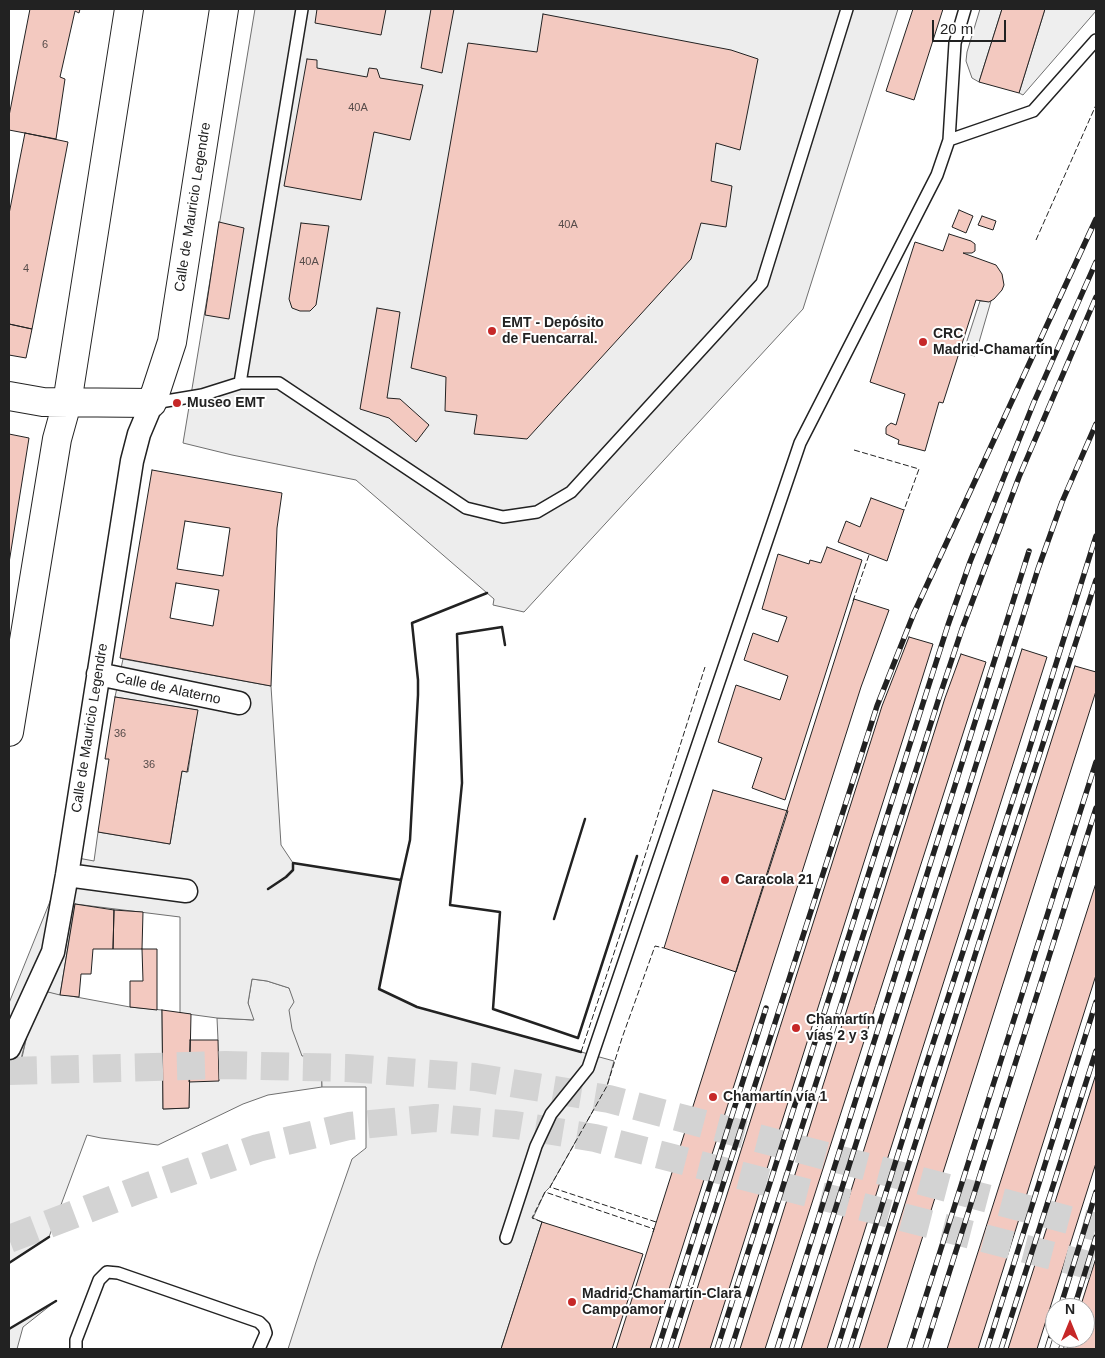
<!DOCTYPE html>
<meta charset="utf-8">
<style>
body{margin:0}
#map{position:relative;width:1105px;height:1358px;overflow:hidden;background:#fff;font-family:Arial,sans-serif}
canvas{display:block}
.frame{position:absolute;inset:0;border:10px solid #222;pointer-events:none}
.north{position:absolute;left:1045px;top:1298px;width:50px;height:50px;box-sizing:border-box;background:#fff;border:1px solid #a7a7a7;border-radius:50%;rotate:0deg;font-size:14px;font-weight:700;line-height:20px;text-align:center;color:#222}
.north::after{content:'';display:block;margin:auto;width:18px;height:22px;background:#c62828;clip-path:polygon(50% 0,100% 100%,50% 72%,0 100%)}
.scale{position:absolute;left:932px;top:20px;width:74px;height:22px;box-sizing:border-box;border:2px solid #222;border-top:0;padding-left:6px;font-size:15px;line-height:18px;white-space:nowrap;color:#222;-webkit-text-stroke:4px #fff;paint-order:stroke}
</style>
<div id="map">
<canvas width="1105" height="1358"></canvas>
<div class="frame"></div>
<div class="north">N</div>
<div class="scale">20 m</div>
</div>
<script>
const c = document.querySelector('canvas').getContext('2d');
c.lineJoin = 'round';
function paint(path, color) {
  c.fillStyle = color;
  c.fill(path, 'evenodd');
}
function toPath(rows) {
  const path = new Path2D();
  for (const r of rows) {
    path.moveTo(r[0], r[1]);
    for (let i = 2; i < r.length; i += 2) path.lineTo(r[i], r[i + 1]);
  }
  return path;
}
function strokePath(path, color, width, dash) {
  c.strokeStyle = color;
  c.lineWidth = width;
  c.lineCap = dash ? 'butt' : 'round';
  c.setLineDash(dash || []);
  c.stroke(path);
}
function write(font, color, halo, rows, align = 'center') {
  c.font = font + ' Arial,sans-serif';
  c.lineWidth = 4;
  c.setLineDash([]);
  c.textBaseline = 'middle';
  c.strokeStyle = halo;
  c.fillStyle = color;
  for (const [text, x, y, turn = 0] of rows) {
    c.save();
    c.translate(x, y);
    c.rotate((+turn || 0) * Math.PI / 180);
    c.textAlign = isNaN(turn) ? turn : align;
    if (halo) c.strokeText(text, 0, 0);
    c.fillText(text, 0, 0);
    c.restore();
  }
}
const green = toPath([
 [980,9,1002,9,979,82,972,78,966,61,967,52,980,9],
 [1045,9,1096,9,1096,11,1023,95,1019,93,1045,9],
 [980,301,991,301,975,356,963,353,980,301],
 [252,979,267,981,289,988,321,1055,322,1087,268,1095,243,1104,158,1145,101,1138,87,1135,49,1237,9,1263,9,1071,11,1067,21,1062,28,1031,44,991,130,1007,162,1010,163,1109,189,1108,189,1082,218,1040,217,1018,253,1020,248,1003,252,979],
 [56,1301,23,1327,17,1349,9,1349,9,1329,56,1301]
]);
paint(green, '#eee');
strokePath(green, '#6f6f6f', 1);
const parking = toPath([
 [255,9,898,9,803,309,524,612,493,605,494,599,356,480,232,455,183,443,255,9],
 [123,659,271,686,281,845,293,863,401,880,379,989,417,1007,614,1061,607,1086,550,1187,545,1192,533,1218,542,1222,501,1349,288,1349,316,1262,352,1159,366,1148,366,1087,322,1087,321,1055,302,1056,292,1029,289,1010,294,1002,289,988,267,981,252,979,248,1003,254,1020,217,1018,180,1013,180,917,75,904,60,995,44,991,28,1031,20,1063,11,1067,9,1071,9,1003,57,884,78,858,94,861,98,832,170,844,182,771,188,772,197,710,115,697,123,659]
]);
paint(parking, '#ededed');
strokePath(parking, '#6f6f6f', 1);
const building = toPath([
 [30,9,80,9,79,13,75,11,60,77,65,79,56,139,9,130,9,116,30,9],
 [317,9,386,9,381,35,315,23,317,9],
 [431,9,454,9,442,73,421,68,431,9],
 [913,9,943,9,914,100,886,91,913,9],
 [1002,9,1045,9,1019,93,979,82,1002,9],
 [543,14,731,50,758,59,740,150,716,143,711,181,732,186,726,227,701,223,691,259,527,439,474,434,477,415,445,411,446,377,411,368,468,43,537,52,543,14],
 [307,59,317,60,317,68,367,77,369,68,377,69,380,78,423,85,410,140,374,132,361,200,284,186,307,59],
 [25,133,68,142,32,329,9,324,9,214,25,133],
 [959,210,973,216,966,233,952,227,959,210],
 [982,216,996,221,993,230,978,225,982,216],
 [219,222,244,228,229,319,205,315,219,222],
 [301,223,329,226,316,305,310,311,300,311,292,308,289,299,301,223],
 [949,234,971,241,975,244,975,251,972,253,963,253,996,265,1002,274,1004,285,1002,290,994,299,989,302,976,300,943,403,939,402,925,451,898,444,899,440,886,434,886,428,887,426,891,423,896,425,905,394,870,382,915,242,943,251,949,234],
 [377,308,400,312,387,398,400,399,429,425,416,442,389,418,360,409,377,308],
 [9,324,32,329,26,358,9,355,9,324],
 [9,434,29,438,9,563,9,434],
 [152,470,282,493,277,528,271,686,120,658,152,470],
 [185,521,230,528,223,576,177,569,185,521],
 [176,583,219,590,213,626,170,618,176,583],
 [871,498,904,510,887,561,838,542,846,521,860,527,871,498],
 [827,547,862,560,785,800,752,788,762,758,718,742,736,685,780,700,788,676,744,660,753,633,778,642,787,617,762,609,778,554,809,564,810,560,821,563,827,547],
 [854,599,889,610,861,687,650,1349,616,1349,854,599],
 [909,637,933,644,710,1349,678,1349,882,706,909,637],
 [1022,649,1047,657,827,1349,801,1349,1022,649],
 [961,654,986,662,765,1349,740,1349,945,698,961,654],
 [1075,666,1096,672,1096,691,887,1349,859,1349,1075,666],
 [115,697,198,710,187,772,182,771,170,844,98,832,109,759,105,759,115,697],
 [713,790,788,811,736,972,664,948,713,790],
 [1096,883,1096,975,978,1349,947,1349,1096,883],
 [75,904,114,910,113,949,93,949,91,974,81,974,79,997,60,995,75,904],
 [114,910,143,912,142,949,113,949,114,910],
 [142,949,157,949,157,1010,130,1007,130,981,143,981,142,949],
 [162,1010,191,1014,189,1108,163,1109,162,1010],
 [190,1040,218,1040,219,1081,189,1082,190,1040],
 [1096,1074,1096,1163,1037,1349,1008,1349,1096,1074],
 [542,1222,643,1254,612,1349,501,1349,542,1222],
 [1096,1258,1096,1349,1067,1349,1071,1338,1085,1338,1085,1308,1080,1308,1096,1258]
]);
paint(building, '#f3c9c0');
strokePath(building, '#222', 1);
strokePath(toPath([
 [9,1071,225,1065,347,1068,475,1077,609,1099,1096,1227],
 [9,1239,143,1188,258,1148,349,1126,435,1118,515,1125,595,1138,1096,1267]
]), '#d3d3d3', 28, [28, 14]);
const lane = toPath([
 [949,140,1033,111,1096,40],
 [240,383,302,9],
 [154,403,202,395,240,383,279,383,466,508,503,517,537,512,571,492,762,283,847,9],
 [506,1238,536,1146,551,1114,588,1068,800,443,937,175,949,140,955,43,965,9],
 [76,1349,76,1340,99,1280,107,1272,118,1273,259,1322,264,1327,266,1333,259,1349]
]);
const street = toPath([
 [98,674,239,703],
 [67,875,186,891],
 [9,1048,53,952,67,875,132,461,139,434,152,403]
]);
const secondary = toPath([
 [9,396,43,402,152,403,172,342,224,9],
 [9,732,57,439,67,403,129,9]
]);
strokePath(lane, '#222', 14);
strokePath(street, '#222', 25);
strokePath(secondary, '#222', 30);
strokePath(lane, '#fff', 11);
strokePath(street, '#fff', 22);
strokePath(secondary, '#fff', 28);
const rail = toPath([
 [1060,1308,1096,1192],
 [1074,1308,1096,1237],
 [658,1349,766,1008],
 [670,1349,877,706,914,613,1096,219],
 [717,1349,948,625,970,562,1034,402,1096,262],
 [731,1349,939,698,962,629,1019,477,1096,297],
 [777,1349,1029,551],
 [791,1349,1038,569,1062,502,1096,424],
 [837,1349,924,1071,1029,750,1096,536],
 [850,1349,1003,867,1096,580],
 [909,1349,1096,762],
 [925,1349,1096,808],
 [987,1349,1096,1002],
 [1001,1349,1096,1051],
 [1047,1349,1055,1323],
 [1061,1349,1064,1338]
]);
strokePath(rail, '#222', 5.5);
strokePath(rail, '#fff', 4, [11]);
strokePath(toPath([
 [1036,240,1096,105],
 [854,450,919,469,904,510],
 [853,601,869,555],
 [417,1007,581,1052,618,941,705,667],
 [542,1222,532,1218,545,1192,654,1229,653,1232],
 [656,1222,550,1187,607,1086,622,1038,655,946,664,948]
]), '#222', 1, [6, 2.5]);
strokePath(toPath([
 [505,645,502,627,457,634,462,783,450,905,500,912,493,1009,578,1038,637,856],
 [401,880,379,989,417,1007,581,1052],
 [268,889,286,877,293,870,293,863,401,880,410,840,418,695,418,680,412,623,487,593],
 [554,919,585,819],
 [9,1263,49,1237],
 [9,1329,56,1301]
]), '#222', 2.5);
for (const [x, y, r, color] of [
 [492,331,5,"#c62828"],
 [923,342,5,"#c62828"],
 [177,403,5,"#c62828"],
 [725,880,5,"#c62828"],
 [796,1028,5,"#c62828"],
 [713,1097,5,"#c62828"],
 [572,1302,5,"#c62828"]
]) {
  const dot = new Path2D();
  dot.arc(x, y, r, 0, 2 * Math.PI);
  c.fillStyle = color;
  c.fill(dot);
  strokePath(dot, '#fff', 2);
}
write('11px', '#564c4a', null, [
 ["6",45,45],
 ["40A",358,108],
 ["40A",568,225],
 ["40A",309,262],
 ["4",26,269],
 ["36",120,734],
 ["36",149,765]
]);
write('14px', '#222', '#fff', [
 ["Calle de Mauricio Legendre",193,207,-81],
 ["Calle de Alaterno",168,689,12],
 ["Calle de Mauricio Legendre",90,728,-81]
]);
write('bold 14px', '#222', '#fff', [
 ["EMT - Depósito",502,323],
 ["de Fuencarral.",502,339],
 ["CRC",933,334],
 ["Madrid-Chamartín",933,350],
 ["Museo EMT",187,403],
 ["Caracola 21",735,880],
 ["Chamartín",806,1020],
 ["vías 2 y 3",806,1036],
 ["Chamartín vía 1",723,1097],
 ["Madrid-Chamartín-Clara",582,1294],
 ["Campoamor",582,1310]
], 'left');
</script>
